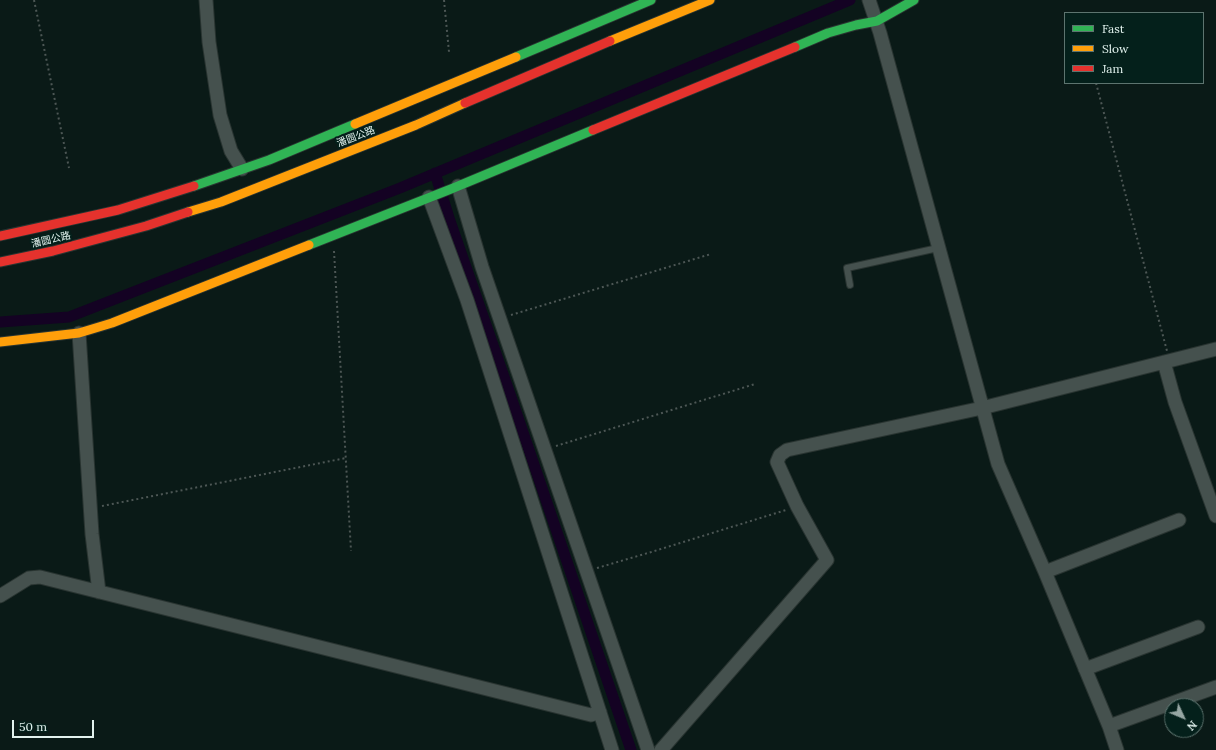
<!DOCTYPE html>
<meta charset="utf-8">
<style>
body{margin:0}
#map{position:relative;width:1216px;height:750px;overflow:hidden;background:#0a1a17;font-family:Lora,serif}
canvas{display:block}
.legend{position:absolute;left:1064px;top:12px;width:140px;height:72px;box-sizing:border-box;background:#04201b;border:1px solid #5d746f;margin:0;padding:5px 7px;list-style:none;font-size:12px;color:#e2f2ee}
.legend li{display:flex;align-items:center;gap:8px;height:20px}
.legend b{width:20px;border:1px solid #5d746f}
.north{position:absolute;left:1164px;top:698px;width:40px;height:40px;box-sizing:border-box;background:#04201b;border:1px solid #5d746f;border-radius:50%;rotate:134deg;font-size:11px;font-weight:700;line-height:16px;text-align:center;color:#e2f2ee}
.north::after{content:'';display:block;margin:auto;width:14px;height:18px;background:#96a6a3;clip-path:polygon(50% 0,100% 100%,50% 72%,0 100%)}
.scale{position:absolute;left:12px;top:720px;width:82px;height:18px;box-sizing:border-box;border:2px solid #e2f2ee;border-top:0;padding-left:5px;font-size:12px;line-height:14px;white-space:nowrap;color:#e2f2ee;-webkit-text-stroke:3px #04201b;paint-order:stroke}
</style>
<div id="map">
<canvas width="1216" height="750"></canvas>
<ul class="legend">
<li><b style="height:5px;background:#30b455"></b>Fast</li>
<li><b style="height:5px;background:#ff9f0a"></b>Slow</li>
<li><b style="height:5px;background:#e5322d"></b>Jam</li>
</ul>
<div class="north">N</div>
<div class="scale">50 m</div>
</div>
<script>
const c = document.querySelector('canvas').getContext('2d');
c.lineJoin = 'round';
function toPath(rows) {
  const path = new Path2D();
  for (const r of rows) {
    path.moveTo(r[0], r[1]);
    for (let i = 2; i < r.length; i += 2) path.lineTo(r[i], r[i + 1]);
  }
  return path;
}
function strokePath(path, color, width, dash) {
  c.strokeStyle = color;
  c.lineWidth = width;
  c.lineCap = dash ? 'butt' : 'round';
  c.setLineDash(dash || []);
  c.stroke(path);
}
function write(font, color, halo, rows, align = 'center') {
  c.font = font + ' Lora,"Noto Sans SC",serif';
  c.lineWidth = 4;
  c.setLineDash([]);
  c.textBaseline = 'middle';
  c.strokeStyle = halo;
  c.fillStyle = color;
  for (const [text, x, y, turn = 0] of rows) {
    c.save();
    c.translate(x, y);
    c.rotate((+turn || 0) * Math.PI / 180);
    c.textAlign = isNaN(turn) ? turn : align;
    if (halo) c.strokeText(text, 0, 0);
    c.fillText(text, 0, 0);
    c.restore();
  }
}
strokePath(toPath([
 [435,173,449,218,512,400,631,750],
 [0,322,69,317,400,188,850,0]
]), '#140223', 11);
const lane = toPath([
 [850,285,847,268,938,248]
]);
const street = toPath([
 [206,0,209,42,220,115,231,151,242,169],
 [869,0,880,33,998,464,1045,572,1109,726,1117,750],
 [458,186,482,267,648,750],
 [429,197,467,300,612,750],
 [79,333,92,534,99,592],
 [1164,362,1175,402,1216,516],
 [1045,572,1179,520],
 [0,596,29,578,40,577,591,715,600,712],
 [1085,669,1198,627],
 [1109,726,1216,687],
 [661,750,827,560,797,506,777,462,780,455,787,450,982,408,1216,349]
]);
const fast = toPath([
 [795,47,828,33,856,25,877,21,914,0],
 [516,57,651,0],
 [194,186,269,160,355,124],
 [309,245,451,189,593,130]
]);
const slow = toPath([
 [610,41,710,0],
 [355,124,516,57],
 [188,212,221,202,416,125,465,103],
 [0,342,79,333,112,323,309,245]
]);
const jam = toPath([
 [465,103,610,41],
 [593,130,795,47],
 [0,236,118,210,194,186],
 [0,262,53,251,146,226,188,212]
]);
strokePath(lane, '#293431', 8);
strokePath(street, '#293431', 15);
strokePath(fast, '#293431', 11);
strokePath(slow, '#293431', 11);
strokePath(jam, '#293431', 11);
strokePath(toPath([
 [34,0,69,168],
 [444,0,449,52],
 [1096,83,1167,351],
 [334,251,351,551],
 [511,315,711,254],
 [556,446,755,384],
 [102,506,346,458],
 [597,568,648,553,786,510]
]), '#4d5755', 2, [2, 3]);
strokePath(lane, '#45514e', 6);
strokePath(street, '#45514e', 13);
strokePath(fast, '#30b455', 9);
strokePath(slow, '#ff9f0a', 9);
strokePath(jam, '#e5322d', 9);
write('10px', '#e2f2ee', '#04201b', [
 ["潘圆公路",356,137,-21],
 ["潘圆公路",51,240,-13]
]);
</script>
